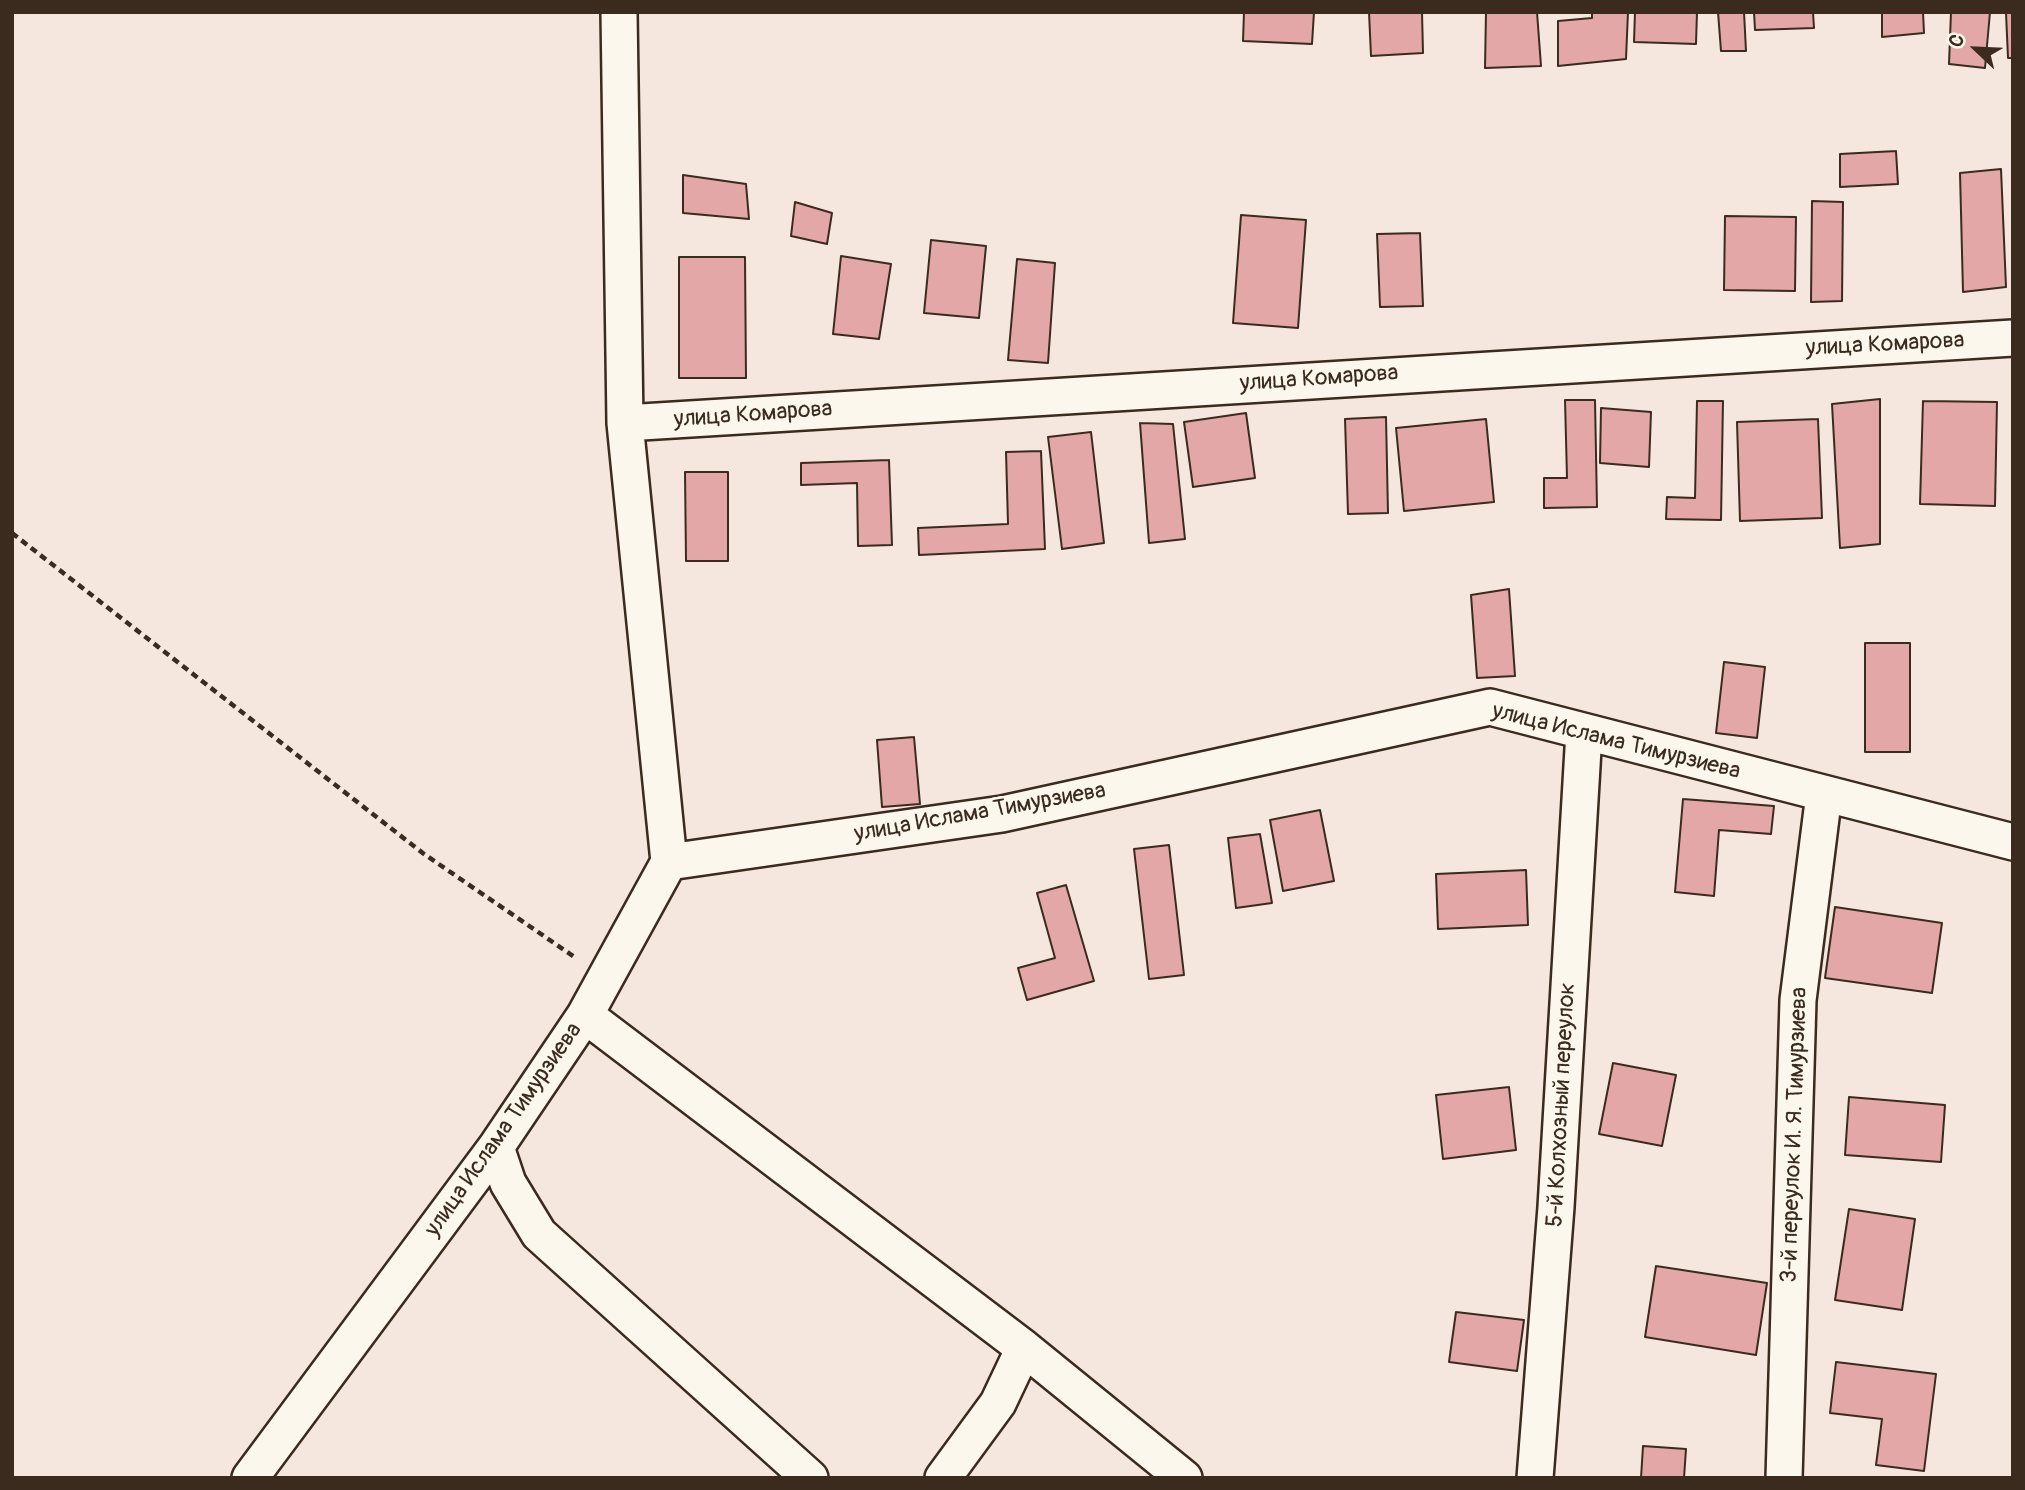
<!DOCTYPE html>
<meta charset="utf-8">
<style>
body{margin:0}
#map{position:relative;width:2025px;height:1490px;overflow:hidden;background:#f6e7de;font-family:Pangolin,sans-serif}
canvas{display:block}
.frame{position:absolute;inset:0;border:14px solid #3b2a1e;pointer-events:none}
.north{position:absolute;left:1941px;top:14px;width:70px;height:70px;-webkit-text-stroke:5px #fbf7ec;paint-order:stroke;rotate:293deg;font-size:19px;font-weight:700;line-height:28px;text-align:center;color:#3b2a1e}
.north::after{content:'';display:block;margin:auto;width:24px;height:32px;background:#3b2a1e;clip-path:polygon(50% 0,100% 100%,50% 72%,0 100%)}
</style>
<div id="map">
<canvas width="2025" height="1490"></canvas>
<div class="frame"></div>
<div class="north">С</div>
</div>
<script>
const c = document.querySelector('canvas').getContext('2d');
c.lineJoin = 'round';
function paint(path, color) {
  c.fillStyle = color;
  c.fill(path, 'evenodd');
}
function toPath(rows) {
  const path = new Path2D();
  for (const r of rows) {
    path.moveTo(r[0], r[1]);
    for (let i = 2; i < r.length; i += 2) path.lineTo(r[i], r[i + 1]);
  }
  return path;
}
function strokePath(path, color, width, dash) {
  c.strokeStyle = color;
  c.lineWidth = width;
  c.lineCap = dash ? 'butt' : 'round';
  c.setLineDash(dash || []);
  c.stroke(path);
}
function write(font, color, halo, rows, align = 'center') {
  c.font = font + ' Pangolin,sans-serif';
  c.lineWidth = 5;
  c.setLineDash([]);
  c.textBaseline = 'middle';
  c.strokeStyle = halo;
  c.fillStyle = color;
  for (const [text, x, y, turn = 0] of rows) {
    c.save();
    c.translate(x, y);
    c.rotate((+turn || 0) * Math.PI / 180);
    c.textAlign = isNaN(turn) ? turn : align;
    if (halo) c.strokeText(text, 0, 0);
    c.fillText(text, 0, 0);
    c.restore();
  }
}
const building = toPath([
 [1244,12,1314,12,1312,44,1243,41,1244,12],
 [1369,12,1422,12,1423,53,1371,56,1369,12],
 [1486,12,1537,12,1541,66,1485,68,1486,12],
 [1592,12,1628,12,1626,59,1558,66,1558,21,1592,18,1592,12],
 [1635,12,1697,12,1696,44,1634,42,1635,12],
 [1718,12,1744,12,1746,51,1721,51,1718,12],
 [1754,12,1813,12,1814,28,1755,30,1754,12],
 [1882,12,1923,12,1924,33,1882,37,1882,12],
 [1951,12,1990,12,1985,68,1949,64,1951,12],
 [2013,12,2013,58,2008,58,2006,13,2013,12],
 [1896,151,1898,184,1840,187,1840,154,1896,151],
 [2001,169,2006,287,1963,292,1960,173,2001,169],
 [683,175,746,184,749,219,683,213,683,175],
 [1812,201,1843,202,1842,301,1811,302,1812,201],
 [795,202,832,213,827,244,791,236,795,202],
 [1241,215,1306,220,1298,328,1233,323,1241,215],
 [1725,216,1796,217,1795,291,1724,290,1725,216],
 [1420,233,1423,306,1380,307,1377,234,1420,233],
 [931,240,986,246,979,318,924,313,931,240],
 [841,256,891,264,879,339,833,334,841,256],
 [679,257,745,257,746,378,679,378,679,257],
 [1017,259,1055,263,1048,363,1008,360,1017,259],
 [1880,399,1880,544,1840,548,1832,404,1880,399],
 [1565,400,1595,400,1597,507,1544,508,1544,478,1567,478,1565,400],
 [1697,401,1723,401,1721,520,1666,519,1667,497,1695,498,1697,401],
 [1923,401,1997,402,1995,506,1920,504,1923,401],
 [1601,408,1651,412,1649,467,1600,463,1601,408],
 [1246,413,1255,478,1193,487,1184,422,1246,413],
 [1386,417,1388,513,1348,514,1345,419,1386,417],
 [1486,419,1494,502,1404,511,1396,428,1486,419],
 [1818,419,1822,518,1740,521,1737,422,1818,419],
 [1140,423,1173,424,1185,539,1149,543,1140,423],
 [1091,432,1104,543,1062,549,1048,437,1091,432],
 [1041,451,1045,549,919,555,918,528,1008,524,1006,452,1041,451],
 [889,460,892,545,858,546,857,483,801,485,801,463,889,460],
 [685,472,728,472,728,561,686,561,685,472],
 [1509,589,1515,676,1477,678,1471,595,1509,589],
 [1865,643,1910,643,1910,752,1865,752,1865,643],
 [1724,662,1765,667,1757,738,1716,733,1724,662],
 [914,737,920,804,882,807,877,740,914,737],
 [1683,799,1774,806,1771,834,1719,830,1714,896,1675,892,1683,799],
 [1320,810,1334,881,1283,891,1270,820,1320,810],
 [1260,834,1272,903,1236,908,1228,838,1260,834],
 [1169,845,1184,975,1149,979,1134,849,1169,845],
 [1526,870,1528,925,1438,929,1436,874,1526,870],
 [1066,885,1094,981,1027,1000,1018,968,1055,958,1037,893,1066,885],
 [1835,907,1942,923,1932,993,1825,978,1835,907],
 [1613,1063,1676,1075,1662,1146,1599,1134,1613,1063],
 [1509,1087,1516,1150,1443,1159,1436,1095,1509,1087],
 [1849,1097,1945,1105,1941,1162,1845,1155,1849,1097],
 [1849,1209,1915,1219,1902,1310,1835,1300,1849,1209],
 [1656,1266,1767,1283,1756,1355,1645,1337,1656,1266],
 [1456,1312,1524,1320,1517,1371,1449,1362,1456,1312],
 [1836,1362,1936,1374,1924,1471,1876,1465,1882,1419,1830,1413,1836,1362],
 [1643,1446,1686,1449,1684,1478,1641,1478,1643,1446]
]);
paint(building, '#e2a7a6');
strokePath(building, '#3b2a1e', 2);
const street = toPath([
 [619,12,625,423,669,862],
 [625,423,2013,338],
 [669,862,1002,814,1490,707,2013,842],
 [585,1015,1024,1348,1184,1478],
 [496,1147,508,1183,539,1234,810,1478],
 [250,1478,496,1147,585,1015,669,862],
 [943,1478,998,1403,1024,1348],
 [1535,1478,1556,1207,1584,732],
 [1784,1478,1798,1000,1824,794]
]);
strokePath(street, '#3b2a1e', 40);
strokePath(toPath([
 [12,533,424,854,576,958]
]), '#3b2a1e', 4.5, [7, 5]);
strokePath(street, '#fbf7ec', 35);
write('23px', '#3b2a1e', '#fbf7ec', [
 ["улица Комарова",1885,345,-3],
 ["улица Комарова",1319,379,-4],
 ["улица Комарова",753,415,-4],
 ["улица Ислама Тимурзиева",1616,742,14],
 ["улица Ислама Тимурзиева",980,813,-10],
 ["5-й Колхозный переулок",1562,1105,-87],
 ["улица Ислама Тимурзиева",504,1130,-55],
 ["3-й переулок И. Я. Тимурзиева",1795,1135,-88]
]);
</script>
